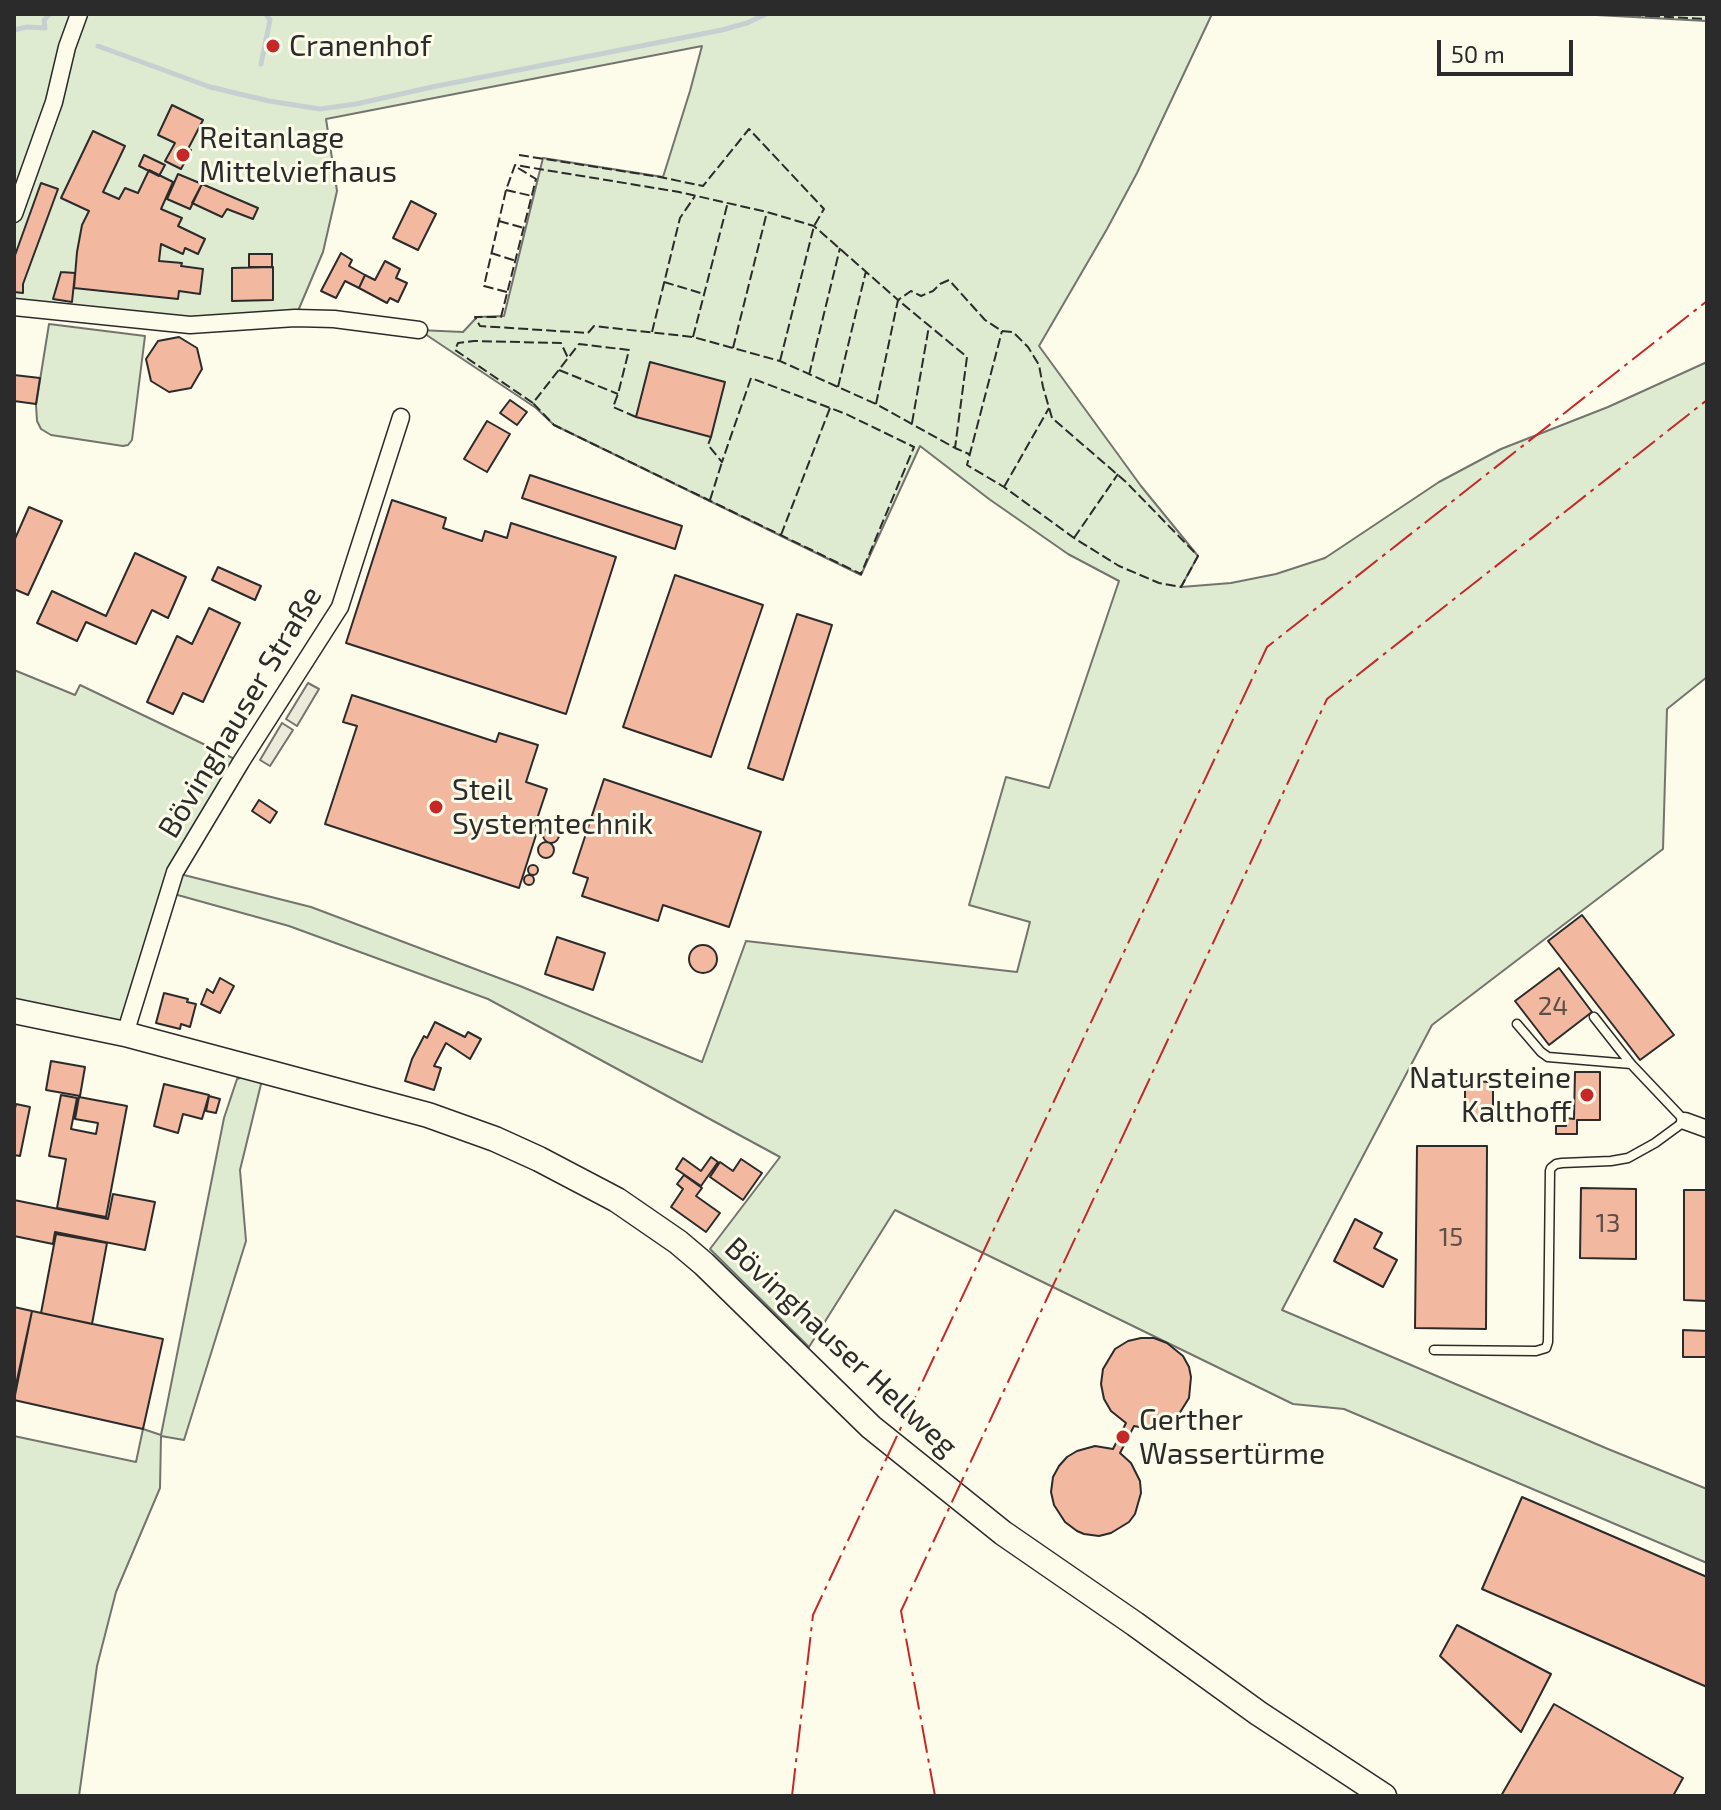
<!DOCTYPE html>
<meta charset="utf-8">
<style>
body{margin:0}
#map{position:relative;width:1721px;height:1810px;overflow:hidden;background:#fdfbea;font-family:"Exo 2",sans-serif}
canvas{display:block}
.frame{position:absolute;inset:0;border:16px solid #2b2b2b;pointer-events:none}
.scale{position:absolute;left:1437px;top:40px;width:136px;height:36px;box-sizing:border-box;border:4px solid #2b2b2b;border-top:0;padding-left:10px;font-size:24px;line-height:28px;white-space:nowrap;color:#2b2b2b;-webkit-text-stroke:6px #fdfbea;paint-order:stroke}
</style>
<div id="map">
<canvas width="1721" height="1810"></canvas>
<div class="frame"></div>
<div class="scale">50 m</div>
</div>
<script>
const c = document.querySelector('canvas').getContext('2d');
c.lineJoin = 'round';
function paint(path, color) {
  c.fillStyle = color;
  c.fill(path, 'evenodd');
}
function toPath(rows) {
  const path = new Path2D();
  for (const r of rows) {
    if (r.length === 3) {
      path.moveTo(r[0] + r[2], r[1]);
      path.arc(r[0], r[1], r[2], 0, 2 * Math.PI);
      continue;
    }
    path.moveTo(r[0], r[1]);
    for (let i = 2; i < r.length; i += 2) path.lineTo(r[i], r[i + 1]);
  }
  return path;
}
function strokePath(path, color, width, dash) {
  c.strokeStyle = color;
  c.lineWidth = width;
  c.lineCap = dash ? 'butt' : 'round';
  c.setLineDash(dash || []);
  c.stroke(path);
}
function write(font, color, halo, rows, align = 'center') {
  c.font = font + ' "Exo 2",sans-serif';
  c.lineWidth = 6;
  c.setLineDash([]);
  c.textBaseline = 'middle';
  c.strokeStyle = halo;
  c.fillStyle = color;
  for (const [text, x, y, turn = 0] of rows) {
    c.save();
    c.translate(x, y);
    c.rotate((+turn || 0) * Math.PI / 180);
    c.textAlign = isNaN(turn) ? turn : align;
    if (halo) c.strokeText(text, 0, 0);
    c.fillText(text, 0, 0);
    c.restore();
  }
}
const green = toPath([
 [14,14,1212,14,1137,173,1107,229,1039,346,1141,486,1198,556,1181,587,1231,583,1276,574,1325,558,1439,482,1501,449,1608,407,1707,362,1707,677,1667,709,1663,849,1432,1025,1282,1310,1608,1449,1707,1489,1707,1563,1344,1409,1293,1404,895,1210,809,1347,710,1249,780,1157,488,999,289,926,174,894,123,1032,14,1008,14,670,75,695,80,685,241,762,176,873,311,907,520,986,702,1062,746,941,1017,972,1030,922,969,905,1006,777,1049,788,1119,581,1068,554,989,499,920,446,861,575,554,425,536,408,419,330,463,332,477,317,504,316,543,158,663,177,690,91,702,46,326,119,337,191,323,252,295,318,190,325,14,307,14,14],
 [1578,14,1707,14,1707,21,1578,14],
 [49,324,145,336,132,440,128,445,123,446,51,435,41,429,37,421,36,405,49,324],
 [246,1076,262,1080,240,1170,246,1241,184,1440,161,1436,160,1488,116,1592,97,1666,79,1796,14,1796,14,1436,136,1462,143,1429,161,1435,224,1118,237,1079,246,1076]
]);
paint(green, '#deebd1');
strokePath(green, '#74746e', 2);
const parking = toPath([
 [308,683,319,689,297,726,286,719,308,683],
 [282,723,293,730,270,766,260,760,282,723]
]);
paint(parking, '#eceadb');
strokePath(parking, '#74746e', 2);
strokePath(toPath([
 [14,30,27,27,45,28,44,20,50,14],
 [98,46,210,87,269,101,320,109,356,104,432,87,722,30,747,23,766,14],
 [261,64,270,20,266,14]
]), '#c7d0d0', 5);
const building = toPath([
 [172,105,203,120,188,149,191,150,181,169,165,161,175,143,158,135,172,105],
 [93,131,125,146,103,192,119,199,125,188,138,193,149,170,173,182,161,209,182,218,178,226,205,239,198,254,185,248,183,254,161,244,159,261,182,263,181,266,203,269,200,294,179,291,178,299,74,288,77,252,82,225,89,211,61,198,93,131],
 [144,155,165,165,159,176,139,166,144,155],
 [178,174,202,184,190,209,167,199,178,174],
 [41,183,58,189,23,284,23,293,14,292,14,258,41,183],
 [202,184,258,208,253,219,227,209,222,217,192,203,202,184],
 [411,201,436,214,418,250,393,238,411,201],
 [341,253,352,260,349,266,365,275,359,288,345,281,336,298,321,291,341,253],
 [249,254,272,254,272,267,249,267,249,254],
 [385,261,400,269,396,278,407,283,398,302,390,298,387,303,359,288,365,275,375,280,385,261],
 [273,267,273,300,232,301,232,268,273,267],
 [61,272,75,273,72,302,53,299,61,272],
 [179,337,197,348,202,369,191,388,169,392,151,381,146,359,158,341,179,337],
 [650,362,725,382,711,437,636,417,650,362],
 [14,375,40,378,36,404,14,401,14,375],
 [510,400,527,412,517,425,500,413,510,400],
 [487,421,510,434,487,472,464,459,487,421],
 [530,475,682,526,675,549,522,498,530,475],
 [392,500,446,518,443,528,482,541,485,531,507,538,511,523,616,557,566,714,346,643,392,500],
 [29,507,62,521,28,595,14,589,14,541,29,507],
 [135,553,186,577,168,618,152,610,136,644,86,622,77,641,37,623,52,591,106,616,135,553],
 [218,567,261,586,255,600,212,580,218,567],
 [675,575,763,605,711,757,623,727,675,575],
 [209,608,240,623,203,702,183,693,173,714,147,702,177,636,192,644,209,608],
 [797,614,832,625,783,780,748,768,797,614],
 [352,695,496,742,499,733,538,745,526,782,547,789,532,834,536,835,519,888,325,824,357,726,343,722,352,695],
 [604,779,761,832,729,927,663,905,658,921,582,896,588,878,573,873,604,779],
 [259,800,277,812,270,823,252,811,259,800],
 [551,835,8],
 [546,850,8],
 [533,870,5],
 [529,880,5],
 [1582,915,1674,1035,1640,1060,1548,941,1582,915],
 [557,937,605,953,593,990,545,974,557,937],
 [703,959,14],
 [1559,968,1592,1012,1549,1045,1515,1001,1559,968],
 [220,978,234,986,220,1013,201,1004,207,989,213,993,220,978],
 [164,993,188,999,187,1002,196,1004,190,1027,181,1024,180,1029,156,1023,164,993],
 [435,1022,465,1037,468,1032,481,1039,470,1059,446,1043,434,1066,441,1068,434,1090,405,1081,412,1059,424,1036,427,1038,435,1022],
 [51,1061,85,1067,80,1096,46,1090,51,1061],
 [1575,1072,1600,1072,1600,1120,1577,1120,1577,1134,1556,1134,1556,1126,1566,1126,1566,1118,1574,1119,1575,1072],
 [1465,1081,1493,1082,1493,1117,1465,1117,1465,1081],
 [164,1084,209,1095,202,1119,183,1114,178,1133,154,1126,164,1084],
 [61,1095,77,1098,71,1129,96,1134,98,1123,75,1119,79,1097,127,1106,106,1217,57,1208,66,1159,49,1156,61,1095],
 [209,1096,220,1099,216,1113,206,1111,209,1096],
 [16,1104,30,1107,20,1156,14,1155,14,1113,16,1104],
 [1417,1146,1487,1146,1486,1329,1415,1328,1417,1146],
 [711,1157,718,1162,701,1186,676,1169,683,1158,701,1171,711,1157],
 [741,1159,762,1173,743,1200,710,1177,720,1162,733,1171,741,1159],
 [684,1175,702,1188,696,1196,720,1213,706,1232,671,1207,683,1189,677,1184,684,1175],
 [1581,1188,1636,1189,1636,1259,1580,1258,1581,1188],
 [1684,1190,1707,1190,1707,1301,1684,1300,1684,1190],
 [113,1194,155,1202,145,1250,55,1232,53,1244,14,1236,14,1200,108,1219,113,1194],
 [1355,1219,1382,1233,1374,1248,1397,1260,1383,1287,1334,1261,1355,1219],
 [56,1234,107,1243,92,1324,41,1313,56,1234],
 [14,1307,32,1311,14,1394,14,1307],
 [32,1311,163,1339,143,1429,14,1400,32,1311],
 [1683,1330,1707,1331,1707,1357,1683,1357,1683,1330],
 [1141,1338,1154,1338,1167,1343,1183,1356,1189,1367,1191,1377,1189,1398,1179,1414,1166,1423,1145,1428,1134,1426,1120,1453,1131,1463,1140,1481,1141,1493,1135,1514,1129,1522,1111,1533,1099,1536,1084,1534,1077,1531,1065,1522,1054,1505,1051,1492,1053,1477,1059,1466,1067,1457,1077,1451,1095,1446,1113,1449,1126,1423,1111,1411,1104,1399,1101,1384,1103,1369,1115,1349,1128,1341,1141,1338],
 [1522,1497,1707,1577,1707,1687,1482,1589,1522,1497],
 [1457,1625,1551,1674,1521,1732,1440,1656,1457,1625],
 [1554,1704,1683,1778,1673,1796,1501,1796,1554,1704]
]);
paint(building, '#f2b8a0');
strokePath(building, '#2b2b2b', 2);
const lane = toPath([
 [1594,1017,1631,1064],
 [1434,1350,1536,1351,1546,1348,1548,1342,1550,1171,1551,1168,1556,1164,1562,1163,1611,1161,1628,1158,1655,1143,1685,1121,1631,1064,1548,1057,1541,1052,1517,1024]
]);
const street = toPath([
 [14,214,54,102,67,47,79,14],
 [14,307,190,325,295,318,334,319,419,330],
 [125,1034,175,872,241,762,340,607,401,417],
 [1685,1121,1707,1129]
]);
const secondary = toPath([
 [14,1011,125,1034,428,1115,495,1139,539,1159,617,1200,678,1242,704,1264,871,1427,1003,1533,1135,1624,1258,1713,1384,1796]
]);
strokePath(lane, '#2b2b2b', 11);
strokePath(street, '#2b2b2b', 19);
strokePath(secondary, '#2b2b2b', 27);
strokePath(lane, '#fdfbea', 8);
strokePath(street, '#fdfbea', 16);
strokePath(secondary, '#fdfbea', 24);
strokePath(toPath([
 [1617,14,1650,16,1650,14],
 [1650,16,1707,19],
 [519,155,660,177,703,186,749,129,824,209,814,226,780,361],
 [518,168,536,179,501,317,475,317,480,326,588,333,594,326,693,337,733,348,780,361,838,387,876,404,955,448,969,454],
 [506,190,532,196],
 [499,221,524,228],
 [491,253,516,261],
 [664,282,704,294],
 [507,292,484,286,506,190,515,165,679,192,767,212,814,226,898,300,911,291,921,296,933,291,940,284,949,280,985,320,1002,331,1013,332,1028,347,1039,365,1043,387,1052,418,1126,482,1198,556,1181,587,1159,583,1119,566,1074,538,1004,487,967,465,1002,331],
 [652,332,680,218,695,196],
 [693,337,728,202],
 [733,348,767,212],
 [559,370,618,394],
 [809,375,840,248],
 [838,387,866,271],
 [533,403,455,350,458,343,474,341,561,343,568,358],
 [876,404,898,300,967,357,955,448],
 [636,417,613,407,618,394,629,350,579,344,533,403,554,425,861,574,914,447,846,414,751,378,722,462,708,445,711,437],
 [912,423,929,326],
 [1004,487,1049,408],
 [710,500,722,462],
 [781,535,830,408],
 [1074,538,1118,474]
]), '#2b2b2b', 2, [10, 4]);
strokePath(toPath([
 [792,1796,813,1615,1267,647,1707,301],
 [935,1796,901,1611,1327,699,1707,400]
]), '#c62828', 2, [28, 6, 4, 6]);
for (const [x, y, r, color] of [
 [273,46,8,"#c62828"],
 [183,155,8,"#c62828"],
 [436,807,8,"#c62828"],
 [1587,1095,8,"#c62828"],
 [1123,1437,8,"#c62828"]
]) {
  const dot = new Path2D();
  dot.arc(x, y, r, 0, 2 * Math.PI);
  c.fillStyle = color;
  c.fill(dot);
  strokePath(dot, '#fdfbea', 3);
}
write('26px', '#5d4e48', null, [
 ["24",1553,1006],
 ["13",1608,1223],
 ["15",1451,1237]
]);
write('30px', '#2b2b2b', '#fdfbea', [
 ["Cranenhof",289,46],
 ["Reitanlage",199,138],
 ["Mittelviefhaus",199,172],
 ["Steil",452,790],
 ["Systemtechnik",452,824],
 ["Natursteine",1571,1078,"right"],
 ["Kalthoff",1571,1112,"right"],
 ["Gerther",1139,1420],
 ["Wassertürme",1139,1454]
], 'left');
write('30px', '#2b2b2b', '#fdfbea', [
 ["Bövinghauser Straße",240,712,-59],
 ["Bövinghauser Hellweg",841,1347,43]
]);
</script>
